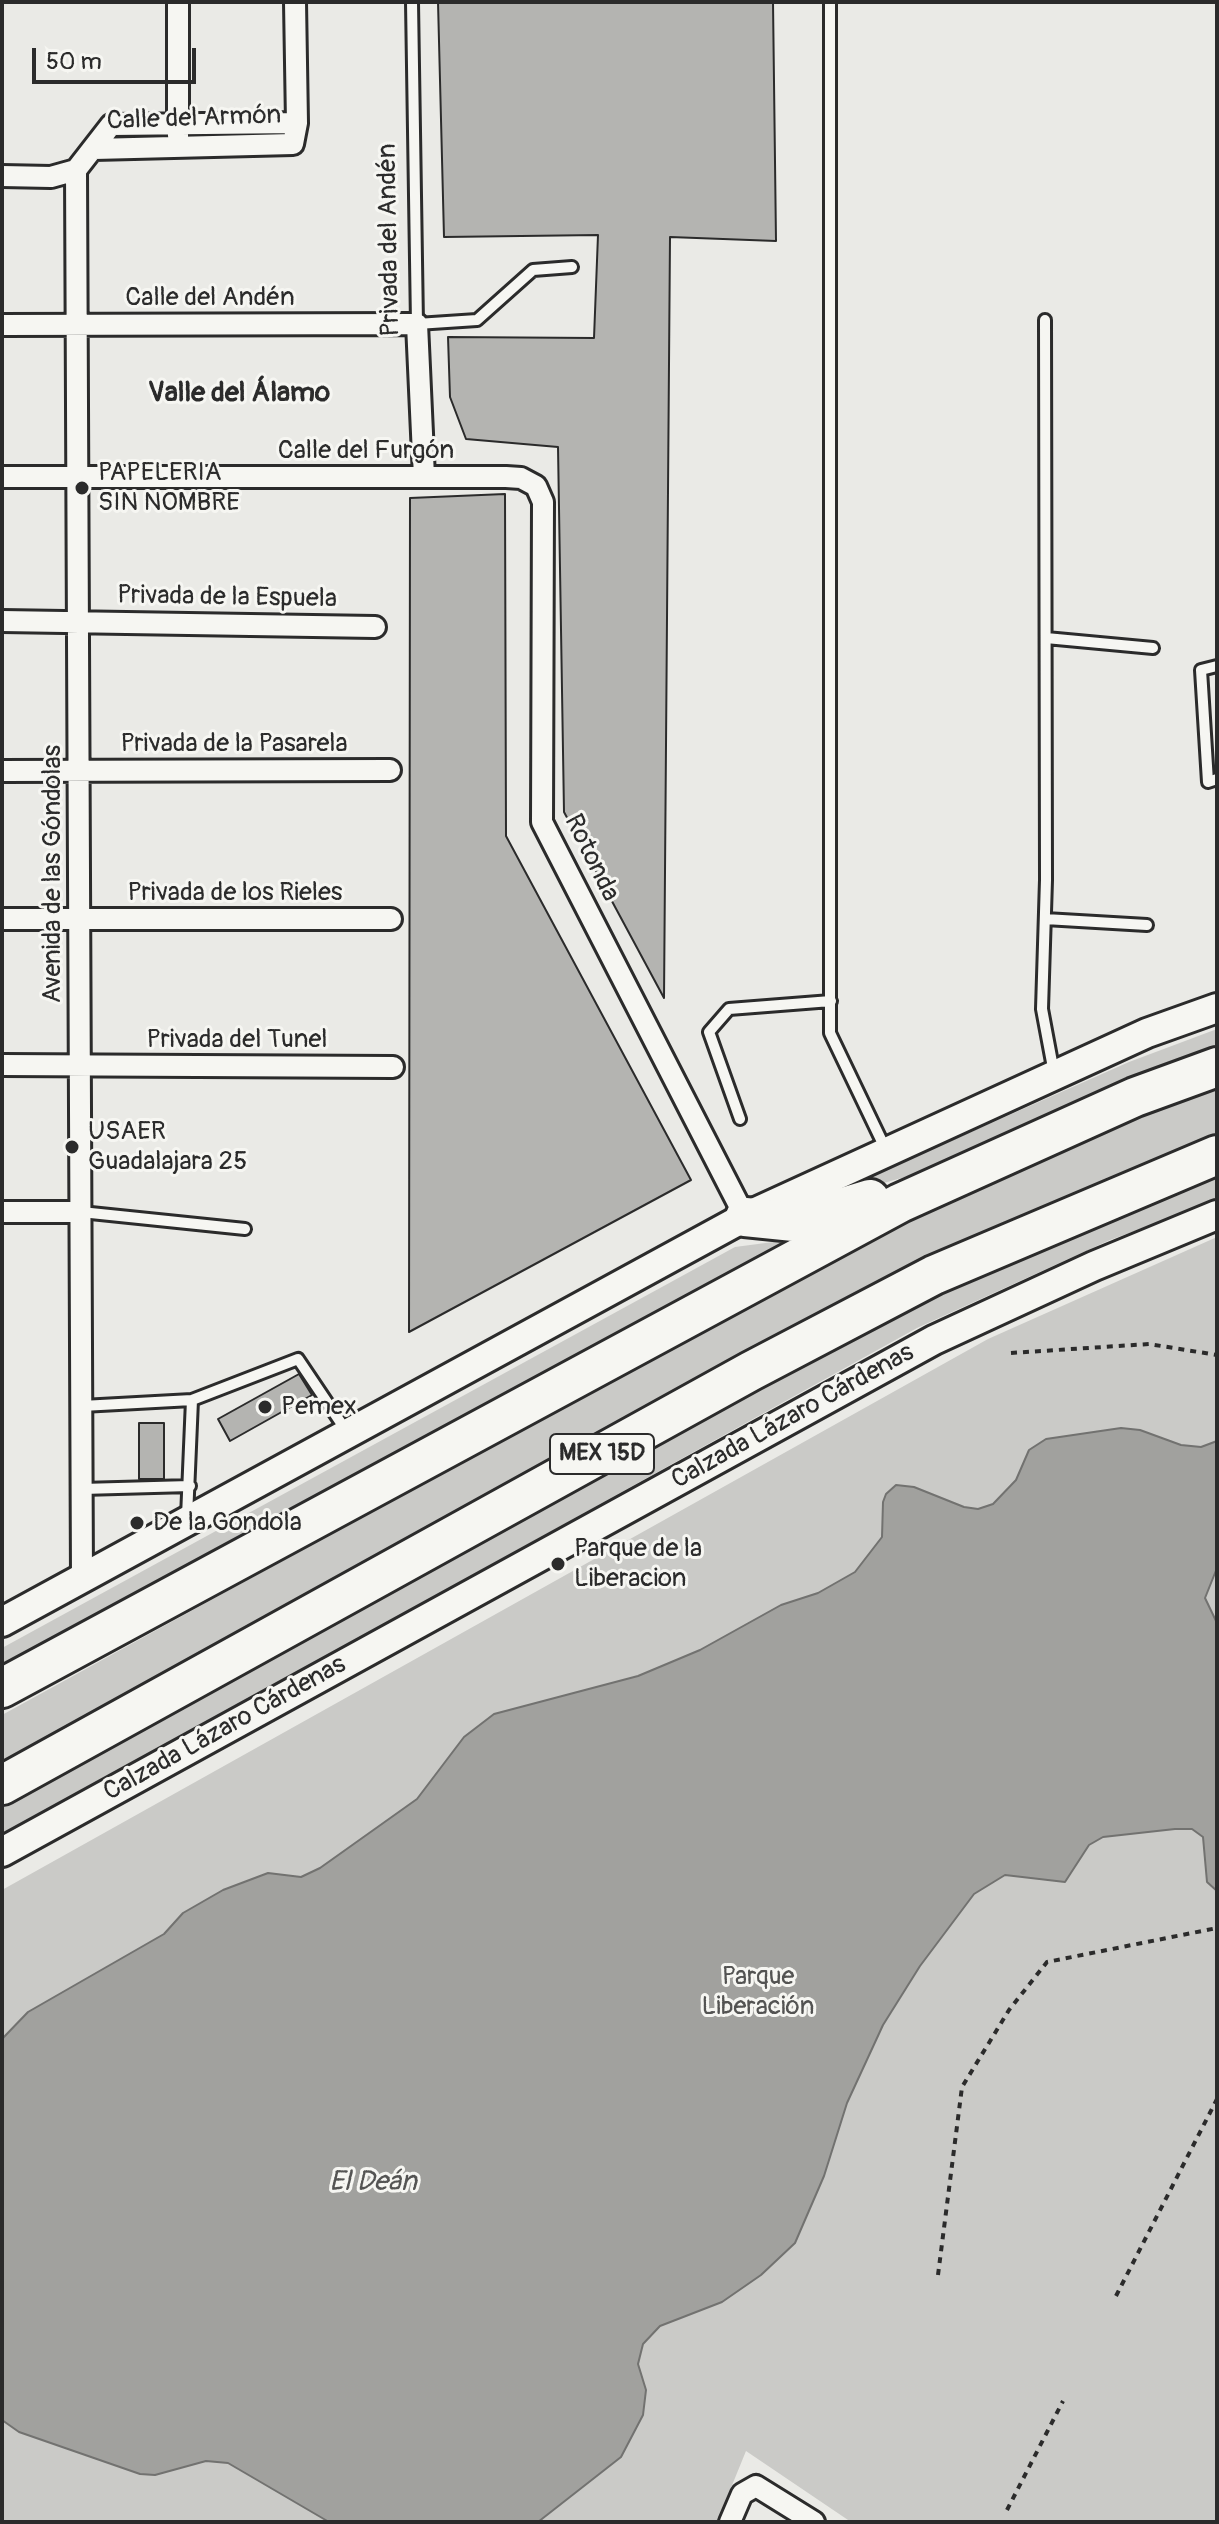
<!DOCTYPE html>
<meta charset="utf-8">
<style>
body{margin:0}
#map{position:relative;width:1219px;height:2524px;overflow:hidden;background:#eaeae6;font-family:Pangolin,sans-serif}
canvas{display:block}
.frame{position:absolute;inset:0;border:4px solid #2b2b2b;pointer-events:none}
.scale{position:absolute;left:32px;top:48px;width:164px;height:36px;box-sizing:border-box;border:4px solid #2b2b2b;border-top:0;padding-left:10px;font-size:24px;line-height:28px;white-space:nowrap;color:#2b2b2b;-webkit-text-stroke:6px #f6f6f2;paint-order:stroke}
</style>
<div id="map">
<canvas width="1219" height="2524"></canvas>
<div class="frame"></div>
<div class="scale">50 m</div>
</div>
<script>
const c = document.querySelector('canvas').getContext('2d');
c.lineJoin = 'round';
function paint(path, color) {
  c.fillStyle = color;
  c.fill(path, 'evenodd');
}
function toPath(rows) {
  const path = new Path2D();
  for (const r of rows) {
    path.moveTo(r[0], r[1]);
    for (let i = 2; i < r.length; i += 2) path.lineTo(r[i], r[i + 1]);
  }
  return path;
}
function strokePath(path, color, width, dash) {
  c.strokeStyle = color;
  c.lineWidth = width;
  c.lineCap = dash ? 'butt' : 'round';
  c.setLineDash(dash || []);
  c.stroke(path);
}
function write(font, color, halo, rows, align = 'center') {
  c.font = font + ' Pangolin,sans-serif';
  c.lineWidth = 6;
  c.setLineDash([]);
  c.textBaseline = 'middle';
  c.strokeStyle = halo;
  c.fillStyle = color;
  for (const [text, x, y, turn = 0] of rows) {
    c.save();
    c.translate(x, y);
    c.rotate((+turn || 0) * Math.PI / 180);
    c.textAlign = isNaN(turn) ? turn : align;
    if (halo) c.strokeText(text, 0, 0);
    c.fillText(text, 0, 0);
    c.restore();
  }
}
paint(toPath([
 [1217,1029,1217,1054,965,1160,806,1205,1129,1062],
 [1217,1083,1217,1139,2,1770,2,1715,866,1240,1074,1141],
 [1217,1177,1217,1201,1110,1240,917,1328,2,1836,2,1807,905,1309,1100,1222],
 [811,1237,2,1680,2,1648,735,1247],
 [1217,1237,1217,2522,851,2522,746,2451,717,2522,2,2522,2,1890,988,1339]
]), '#cacac7');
const water = toPath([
 [1121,1428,1140,1430,1181,1445,1201,1447,1217,1441,1217,1568,1205,1598,1217,1623,1217,1891,1207,1882,1203,1837,1192,1829,1175,1829,1103,1837,1089,1845,1065,1882,1005,1875,974,1894,920,1966,883,2025,847,2103,824,2176,795,2243,761,2275,722,2302,660,2326,643,2344,638,2364,646,2390,643,2415,621,2457,538,2522,329,2522,228,2463,206,2461,155,2475,140,2474,19,2432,2,2420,2,2039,28,2012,164,1934,183,1913,223,1890,268,1873,301,1877,320,1868,417,1799,464,1737,494,1714,638,1676,700,1650,781,1605,818,1593,855,1572,882,1537,883,1502,886,1494,896,1485,914,1487,964,1507,978,1509,993,1504,1016,1480,1029,1450,1046,1439,1121,1428]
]);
paint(water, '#a1a19e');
strokePath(water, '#727270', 2);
const building = toPath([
 [438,2,773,2,776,241,670,237,664,998,564,812,558,447,466,439,450,397,448,337,594,338,598,235,444,237,438,2],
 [505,494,506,836,691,1180,409,1332,410,498,505,494],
 [299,1374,312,1395,230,1441,218,1419,299,1374],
 [139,1423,164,1423,164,1479,139,1479,139,1423]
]);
paint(building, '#b4b4b1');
strokePath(building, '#2b2b2b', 2);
const lane = toPath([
 [412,2,417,324,477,320,533,270,572,267],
 [830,2,830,1033,886,1150],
 [1045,320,1046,880,1042,1009,1054,1073],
 [1046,638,1153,648],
 [1217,666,1201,670,1208,782,1217,779],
 [1045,919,1147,925],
 [740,1119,709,1032,729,1009,831,1001],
 [81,1212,245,1229],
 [192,1400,298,1359,347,1432],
 [82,1406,192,1400,187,1517],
 [82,1489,190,1486]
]);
const street = toPath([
 [178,136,178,2],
 [94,149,293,144,297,123,295,2],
 [76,170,82,1577],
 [2,176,51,177,76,170,111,125,297,123],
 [2,325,417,324,424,477],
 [2,477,506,477,521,478,536,486,543,502,542,822,745,1217],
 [2,621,375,627],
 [2,771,390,770],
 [2,919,391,919],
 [2,1065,393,1067],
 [2,1212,81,1212],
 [730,2522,742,2494,756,2486,814,2522]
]);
const secondary = toPath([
 [2,1622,745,1217,1147,1033,1217,1008],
 [2,1852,934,1340,1094,1266,1217,1215]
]);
const highway = toPath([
 [745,1217,794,1222,870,1199],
 [2,1688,900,1203,1135,1097,1217,1067],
 [2,1785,751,1371,934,1275,1217,1155]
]);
strokePath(lane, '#2b2b2b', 16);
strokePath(street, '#2b2b2b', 26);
strokePath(secondary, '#2b2b2b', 34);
strokePath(highway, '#2b2b2b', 44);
strokePath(toPath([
 [1011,1353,1149,1344,1217,1355],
 [938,2275,962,2087,1009,2010,1047,1962,1217,1928],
 [1116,2296,1217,2099],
 [1007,2510,1063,2401]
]), '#2b2b2b', 4, [6, 6]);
strokePath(lane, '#f6f6f2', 10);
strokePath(street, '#f6f6f2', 20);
strokePath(secondary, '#f6f6f2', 28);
strokePath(highway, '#f6f6f2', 38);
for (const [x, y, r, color] of [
 [82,488,8,"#2b2b2b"],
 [72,1147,8,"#2b2b2b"],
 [265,1407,8,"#2b2b2b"],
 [137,1523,8,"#2b2b2b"],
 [558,1564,8,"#2b2b2b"]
]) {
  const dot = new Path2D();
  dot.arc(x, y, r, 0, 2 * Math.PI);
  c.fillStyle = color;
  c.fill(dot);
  strokePath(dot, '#f6f6f2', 3);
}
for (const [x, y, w] of [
 [602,1454,104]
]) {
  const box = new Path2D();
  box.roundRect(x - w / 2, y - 20, w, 40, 6);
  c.fillStyle = '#f6f6f2';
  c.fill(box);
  strokePath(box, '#2b2b2b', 2);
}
write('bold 24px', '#2b2b2b', null, [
 ["MEX 15D",602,1454]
]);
write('26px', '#2b2b2b', '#f6f6f2', [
 ["Calle del Armón",194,119,-2],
 ["Privada del Andén",390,240,-91],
 ["Calle del Andén",210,298],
 ["Calle del Furgón",366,451],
 ["Privada de la Espuela",227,598,1],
 ["Privada de la Pasarela",234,744],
 ["Rotonda",591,858,64],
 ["Avenida de las Góndolas",53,874,-90],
 ["Privada de los Rieles",235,893],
 ["Privada del Tunel",237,1040],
 ["Calzada Lázaro Cárdenas",793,1417,-29],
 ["Calzada Lázaro Cárdenas",225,1729,-29]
]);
write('26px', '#2b2b2b', '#f6f6f2', [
 ["PAPELERIA",98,473],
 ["SIN NOMBRE",98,503],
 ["USAER",88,1132],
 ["Guadalajara 25",88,1162],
 ["Pemex",281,1407],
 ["De la Gondola",153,1523],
 ["Parque de la",574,1549],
 ["Liberacion",574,1579]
], 'left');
write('26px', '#535352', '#f6f6f2', [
 ["Parque",758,1977],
 ["Liberación",758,2007]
]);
write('bold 28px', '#2b2b2b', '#f6f6f2', [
 ["Valle del Álamo",239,394]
]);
write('italic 28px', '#545453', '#f6f6f2', [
 ["El Deán",373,2183]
]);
</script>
